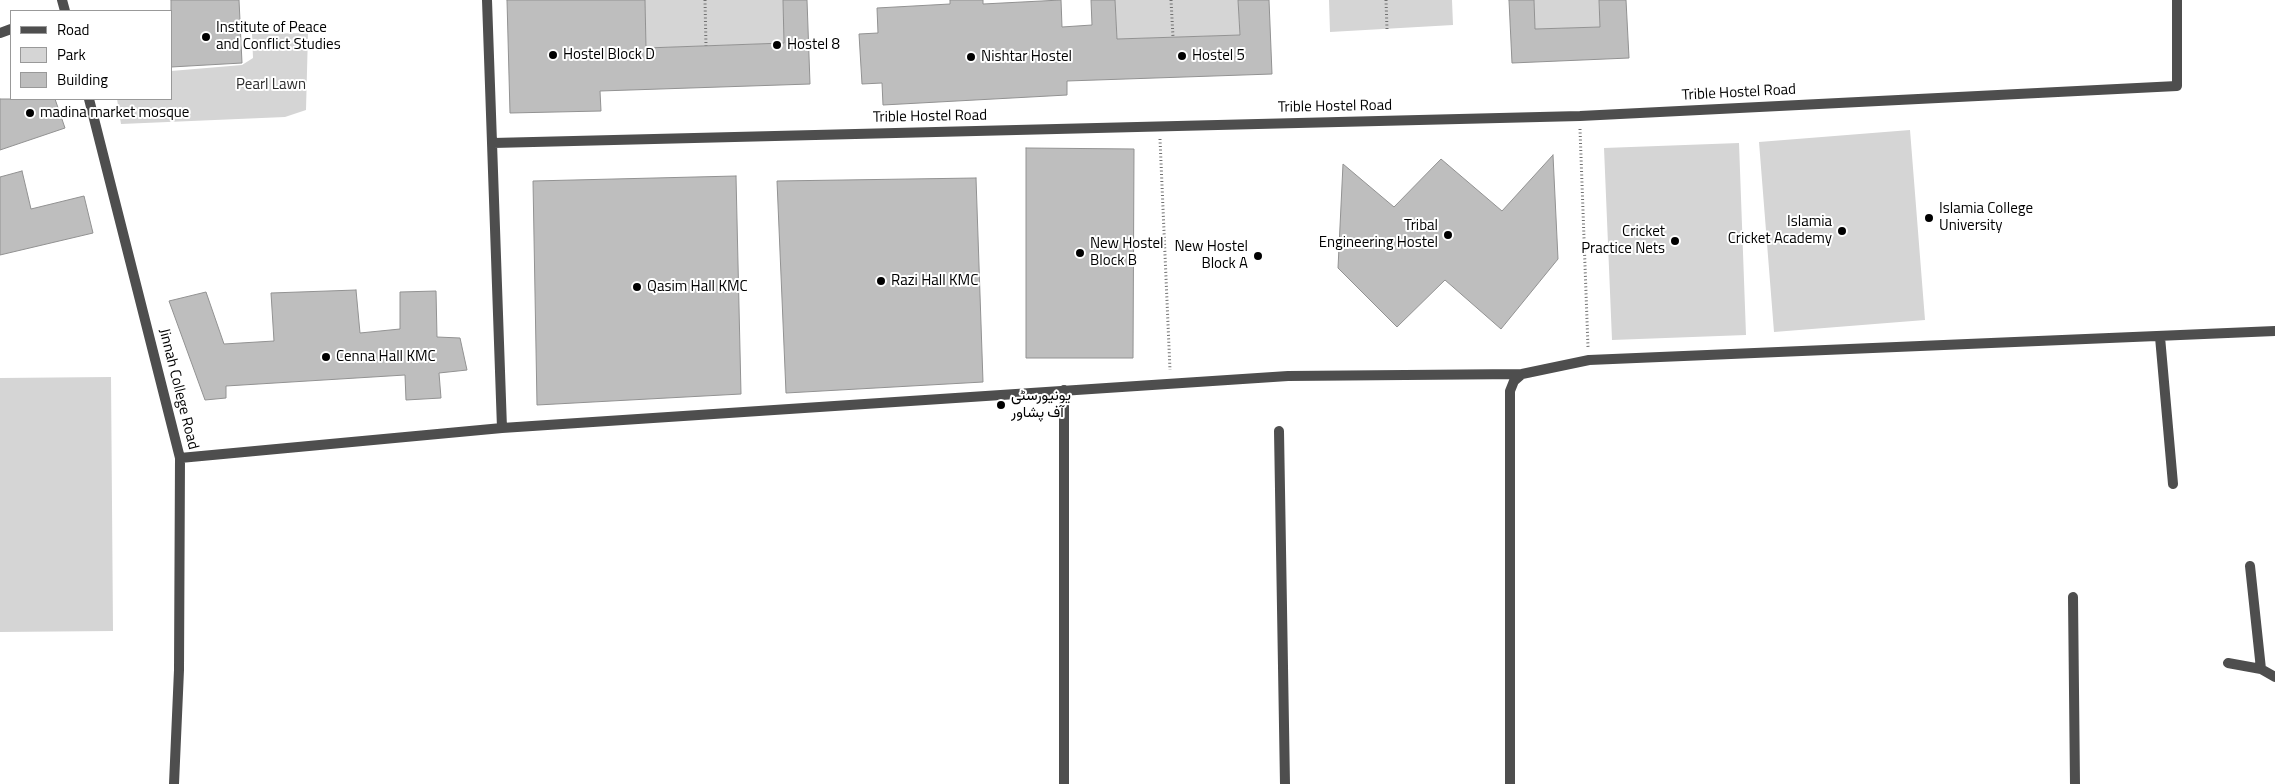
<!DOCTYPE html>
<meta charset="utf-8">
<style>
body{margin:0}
#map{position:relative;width:2275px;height:784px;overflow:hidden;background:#fff;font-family:"Titillium Web",sans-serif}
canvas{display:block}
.legend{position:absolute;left:10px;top:10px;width:162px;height:90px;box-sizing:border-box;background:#fff;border:1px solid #999;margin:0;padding:6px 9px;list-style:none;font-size:15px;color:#000}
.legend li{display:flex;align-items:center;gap:10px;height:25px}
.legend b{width:25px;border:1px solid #999}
</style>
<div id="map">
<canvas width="2275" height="784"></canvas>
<ul class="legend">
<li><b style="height:6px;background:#4e4e4e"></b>Road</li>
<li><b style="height:14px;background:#d5d5d5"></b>Park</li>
<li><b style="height:14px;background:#bebebe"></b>Building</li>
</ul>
</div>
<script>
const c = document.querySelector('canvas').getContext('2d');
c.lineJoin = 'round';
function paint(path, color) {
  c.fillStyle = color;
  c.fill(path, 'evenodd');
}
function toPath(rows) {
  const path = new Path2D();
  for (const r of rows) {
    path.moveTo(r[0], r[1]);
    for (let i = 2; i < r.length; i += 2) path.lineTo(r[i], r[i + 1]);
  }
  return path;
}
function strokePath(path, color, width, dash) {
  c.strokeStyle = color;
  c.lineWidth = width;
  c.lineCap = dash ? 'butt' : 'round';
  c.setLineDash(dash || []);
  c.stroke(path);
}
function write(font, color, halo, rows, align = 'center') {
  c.font = font + ' "Titillium Web",Vazirmatn,sans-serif';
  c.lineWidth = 4;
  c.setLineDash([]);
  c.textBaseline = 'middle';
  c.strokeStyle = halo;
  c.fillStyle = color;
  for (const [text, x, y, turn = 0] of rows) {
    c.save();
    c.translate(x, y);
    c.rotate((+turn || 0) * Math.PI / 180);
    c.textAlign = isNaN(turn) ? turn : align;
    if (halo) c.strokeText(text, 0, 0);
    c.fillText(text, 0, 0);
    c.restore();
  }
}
paint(toPath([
 [645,0,783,0,784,43,646,48],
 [1115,0,1238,0,1240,35,1117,39],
 [1329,0,1452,0,1453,25,1330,32],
 [1534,0,1599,0,1600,27,1535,29],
 [308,33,306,110,285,117,121,124,117,99,171,99,171,71,242,65,253,58,252,34],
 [1910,130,1925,320,1774,332,1759,142],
 [1739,143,1746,335,1612,340,1604,148],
 [111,377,113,631,0,632,0,378]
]), '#d5d5d5');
const building = toPath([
 [171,0,239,0,242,63,171,67,171,0],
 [507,0,645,0,646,48,784,43,783,0,807,0,810,84,600,91,601,111,510,113,507,0],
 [950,0,983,0,983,4,1061,0,1062,27,1092,25,1091,0,1115,0,1117,39,1240,35,1238,0,1269,0,1272,74,1067,81,1067,95,883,105,882,83,862,84,859,34,878,33,877,8,950,4,950,0],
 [1509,0,1534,0,1535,29,1600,27,1599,0,1626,0,1629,58,1512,63,1509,0],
 [0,99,55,99,65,128,0,150,0,99],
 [1026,148,1134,149,1133,358,1026,358,1026,148],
 [1553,155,1558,259,1501,329,1445,280,1397,327,1338,268,1343,164,1394,207,1441,159,1502,211,1553,155],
 [22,171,31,209,84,196,93,233,0,255,0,177,22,171],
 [736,176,741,394,537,405,533,181,736,176],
 [976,178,983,382,786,393,777,181,976,178],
 [356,290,360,333,400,329,400,292,436,291,437,337,460,338,467,370,439,373,441,398,406,400,405,375,226,386,226,398,205,400,169,301,206,292,224,344,274,341,271,293,356,290]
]);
paint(building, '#bebebe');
strokePath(building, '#929292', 1);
strokePath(toPath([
 [705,0,706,46],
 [1171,0,1173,37],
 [1386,0,1387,29],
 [1580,129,1588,347],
 [1160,139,1170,370]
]), '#707070', 3, [1, 2.5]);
strokePath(toPath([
 [62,0,65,11],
 [487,0,502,428],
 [0,33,11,29],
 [89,99,180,458,179,670,174,784],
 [493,143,1580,116,2177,86,2177,0],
 [2160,337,2173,484],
 [1279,431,1285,784],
 [180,458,502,428,1288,376,1522,374],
 [2250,566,2261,669],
 [2073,597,2075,784],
 [2228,663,2261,669,2275,677],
 [1064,784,1064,390],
 [1510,784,1510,391,1514,381,1522,374,1589,360,2275,331]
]), '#4e4e4e', 10);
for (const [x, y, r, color] of [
 [206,37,5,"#000"],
 [777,45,5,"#000"],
 [553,55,5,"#000"],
 [1182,56,5,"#000"],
 [971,57,5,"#000"],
 [30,113,5,"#000"],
 [1929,218,5,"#000"],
 [1842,231,5,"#000"],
 [1448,235,5,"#000"],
 [1675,241,5,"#000"],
 [1080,253,5,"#000"],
 [1258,256,5,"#000"],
 [881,281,5,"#000"],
 [637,287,5,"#000"],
 [326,357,5,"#000"],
 [1001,405,5,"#000"]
]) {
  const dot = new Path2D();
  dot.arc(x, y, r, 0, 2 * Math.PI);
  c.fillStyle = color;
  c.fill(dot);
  strokePath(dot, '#fff', 2);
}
write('15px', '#000', '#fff', [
 ["Institute of Peace",216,28],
 ["and Conflict Studies",216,45],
 ["Hostel 8",787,45],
 ["Hostel Block D",563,55],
 ["Hostel 5",1192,56],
 ["Nishtar Hostel",981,57],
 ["madina market mosque",40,113],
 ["Islamia College",1939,209],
 ["University",1939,226],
 ["Islamia",1832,222,"right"],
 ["Cricket Academy",1832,239,"right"],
 ["Tribal",1438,226,"right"],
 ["Engineering Hostel",1438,243,"right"],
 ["Cricket",1665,232,"right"],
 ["Practice Nets",1665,249,"right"],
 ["New Hostel",1090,244],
 ["Block B",1090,261],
 ["New Hostel",1248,247,"right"],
 ["Block A",1248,264,"right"],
 ["Razi Hall KMC",891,281],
 ["Qasim Hall KMC",647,287],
 ["Cenna Hall KMC",336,357],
 ["یونیورسٹی",1011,396],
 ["آف پشاور",1011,413]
], 'left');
write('15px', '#2c2c2c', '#fff', [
 ["Pearl Lawn",271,85]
]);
write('15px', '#000', '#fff', [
 ["Trible Hostel Road",1739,93,-3],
 ["Trible Hostel Road",1335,107,-1],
 ["Trible Hostel Road",930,117,-1],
 ["Jinnah College Road",178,389,76]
]);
</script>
